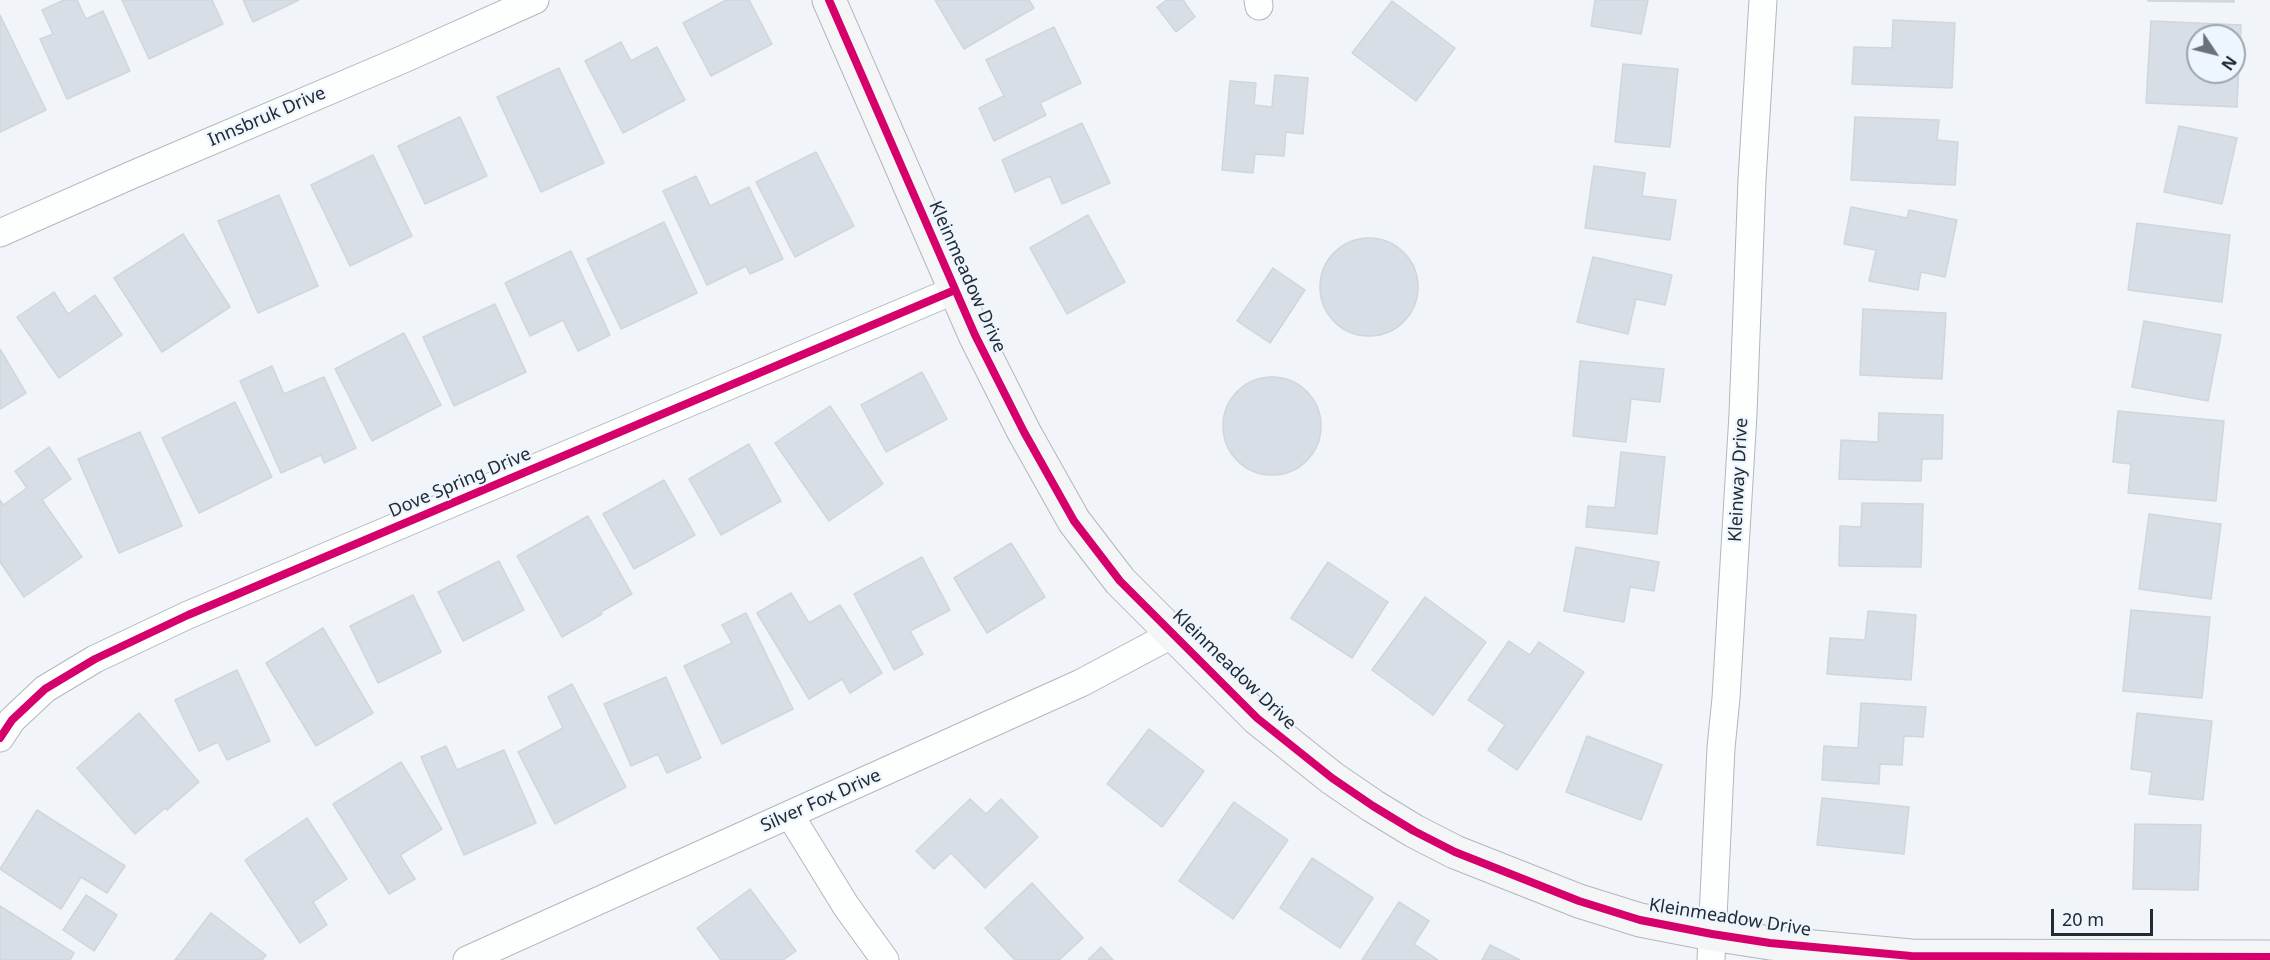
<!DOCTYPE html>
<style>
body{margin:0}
#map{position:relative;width:2270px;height:960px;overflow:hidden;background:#f1f5fa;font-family:"Noto Sans",sans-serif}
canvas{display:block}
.north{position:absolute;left:2186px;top:24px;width:60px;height:60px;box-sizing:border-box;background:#edf5fe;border:2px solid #9ca4ac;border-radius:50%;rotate:125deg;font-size:16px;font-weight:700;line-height:24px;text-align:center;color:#232a32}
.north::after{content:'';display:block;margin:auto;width:21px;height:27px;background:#6b7178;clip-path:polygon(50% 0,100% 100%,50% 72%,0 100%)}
.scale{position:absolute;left:2051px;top:909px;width:102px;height:27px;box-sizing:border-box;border:3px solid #232a32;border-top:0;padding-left:8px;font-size:18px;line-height:21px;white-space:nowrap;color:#232a32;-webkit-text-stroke:4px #edf5fe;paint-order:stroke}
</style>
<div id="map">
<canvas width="2270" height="960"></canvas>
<div class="north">N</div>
<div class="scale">20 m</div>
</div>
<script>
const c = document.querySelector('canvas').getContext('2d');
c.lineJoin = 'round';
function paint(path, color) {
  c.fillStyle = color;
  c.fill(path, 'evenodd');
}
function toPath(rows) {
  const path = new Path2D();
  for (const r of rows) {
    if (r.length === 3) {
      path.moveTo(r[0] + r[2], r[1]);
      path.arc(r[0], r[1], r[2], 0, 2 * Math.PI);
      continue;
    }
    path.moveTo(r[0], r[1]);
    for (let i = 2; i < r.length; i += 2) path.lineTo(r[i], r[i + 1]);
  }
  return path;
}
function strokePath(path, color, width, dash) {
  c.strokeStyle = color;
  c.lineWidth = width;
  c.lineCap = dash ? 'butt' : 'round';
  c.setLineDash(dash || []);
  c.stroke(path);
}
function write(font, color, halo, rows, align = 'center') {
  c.font = font + ' "Noto Sans",sans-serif';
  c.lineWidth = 4.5;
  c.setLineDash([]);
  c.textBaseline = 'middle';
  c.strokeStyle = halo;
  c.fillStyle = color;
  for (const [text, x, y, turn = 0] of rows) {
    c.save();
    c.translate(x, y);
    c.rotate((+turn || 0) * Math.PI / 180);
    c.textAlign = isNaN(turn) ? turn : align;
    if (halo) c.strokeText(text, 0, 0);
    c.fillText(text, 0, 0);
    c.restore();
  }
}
const building = toPath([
 [64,0,77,0,86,19,103,11,130,71,67,99,40,39,53,34,42,10,64,0],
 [122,0,212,0,223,24,149,59,122,0],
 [243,0,299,0,253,22,243,0],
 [726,0,749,0,772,44,711,76,683,23,726,0],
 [935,0,1029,0,1034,8,964,49,935,0],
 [1167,0,1183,0,1195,17,1176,32,1157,7,1167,0],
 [1595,0,1648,0,1641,34,1591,26,1595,0],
 [2148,0,2234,0,2234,2,2148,1,2148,0],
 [1392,1,1455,48,1416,101,1352,53,1392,1],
 [0,15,46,110,0,132,0,15],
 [1893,20,1955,23,1952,88,1852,84,1854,47,1892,48,1893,20],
 [2151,21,2241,25,2237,107,2146,103,2151,21],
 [2198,36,2234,36,2234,72,2198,72,2198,36],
 [1054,27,1081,83,1040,103,1046,115,994,141,979,108,1004,96,986,60,1054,27],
 [621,42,631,61,657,47,685,100,623,133,585,61,621,42],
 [1623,64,1678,69,1670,147,1615,142,1623,64],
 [559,68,604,163,541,192,497,97,559,68],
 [1275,75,1308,78,1303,134,1286,132,1284,156,1255,154,1253,173,1222,170,1230,81,1256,83,1254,105,1272,107,1275,75],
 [460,117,487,176,425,204,398,146,460,117],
 [1855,117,1939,120,1937,140,1958,142,1955,185,1851,180,1855,117],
 [1082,123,1110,183,1062,204,1050,176,1015,192,1002,160,1082,123],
 [2179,126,2237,138,2222,204,2164,192,2179,126],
 [816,152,854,226,795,257,756,182,816,152],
 [373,155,412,236,350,266,311,185,373,155],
 [1594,166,1645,173,1642,196,1676,200,1670,240,1585,228,1594,166],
 [696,176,710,206,749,187,783,259,750,274,746,266,707,285,663,191,696,176],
 [279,195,318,286,258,313,218,221,279,195],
 [1851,207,1907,218,1909,210,1957,220,1945,277,1921,272,1918,290,1869,281,1876,250,1844,244,1851,207],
 [1088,215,1125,282,1067,314,1030,248,1088,215],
 [664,222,697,293,621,329,587,259,664,222],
 [2137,223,2230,235,2222,302,2128,290,2137,223],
 [183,234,230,307,162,352,114,278,183,234],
 [1369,287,49],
 [571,251,610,335,578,351,563,320,530,336,505,283,571,251],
 [1593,257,1672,275,1665,305,1636,299,1628,334,1577,322,1593,257],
 [1273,268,1305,290,1270,343,1237,321,1273,268],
 [54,292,68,314,95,295,122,335,59,378,17,317,54,292],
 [495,304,526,372,454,406,423,337,495,304],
 [1863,309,1946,313,1942,379,1860,375,1863,309],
 [2144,321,2221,335,2208,401,2132,387,2144,321],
 [404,333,441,405,372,441,335,369,404,333],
 [0,349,26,393,0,409,0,349],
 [1580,361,1664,369,1660,402,1631,399,1626,442,1573,436,1580,361],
 [272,366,284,394,324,377,356,448,324,463,321,455,281,473,240,381,272,366],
 [922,372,947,419,886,452,861,405,922,372],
 [1272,426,49],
 [235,402,272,477,199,513,162,438,235,402],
 [830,406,883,484,829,521,775,443,830,406],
 [2118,411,2224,421,2216,501,2128,493,2131,464,2113,462,2118,411],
 [1879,413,1943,415,1942,459,1922,459,1921,481,1839,479,1841,440,1878,442,1879,413],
 [140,432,182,526,119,553,78,459,140,432],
 [749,444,781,501,721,535,689,479,749,444],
 [49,447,71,479,42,500,82,557,24,597,0,562,0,500,3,505,27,488,15,471,49,447],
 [1621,452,1665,457,1657,534,1586,527,1588,506,1615,508,1621,452],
 [664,480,695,535,634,569,603,514,664,480],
 [1862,503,1923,504,1921,567,1839,566,1840,526,1861,527,1862,503],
 [2149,514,2221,524,2211,599,2139,589,2149,514],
 [588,516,632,594,601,612,602,614,562,637,517,556,588,516],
 [1011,543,1045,597,987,633,954,578,1011,543],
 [1576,547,1659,562,1654,591,1630,587,1624,622,1564,611,1576,547],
 [922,557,950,610,910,631,923,654,894,670,854,594,922,557],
 [499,561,524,610,463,641,438,592,499,561],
 [1328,562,1388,602,1352,658,1291,618,1328,562],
 [791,593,809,623,840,605,882,673,850,693,842,679,809,699,757,613,791,593],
 [413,595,441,652,378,683,350,626,413,595],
 [1425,597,1486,642,1433,715,1372,670,1425,597],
 [2131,610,2210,617,2202,698,2123,691,2131,610],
 [1868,611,1916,615,1911,680,1827,674,1830,638,1865,640,1868,611],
 [746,613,793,709,722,744,684,666,732,643,722,625,746,613],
 [323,628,373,713,316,746,266,663,323,628],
 [1509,641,1530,655,1539,642,1584,672,1517,770,1488,750,1505,725,1468,700,1509,641],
 [237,670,270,741,227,760,218,742,199,751,175,700,237,670],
 [666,677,701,758,667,773,658,754,631,766,604,704,666,677],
 [572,684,626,787,555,824,518,752,563,728,548,697,572,684],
 [1861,703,1926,707,1923,737,1904,736,1902,765,1880,764,1879,784,1822,780,1824,746,1858,748,1861,703],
 [139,713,199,782,167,810,165,808,135,834,77,768,139,713],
 [2137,713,2212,721,2203,800,2149,794,2152,772,2131,769,2137,713],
 [1149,729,1204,771,1162,827,1107,784,1149,729],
 [1587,736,1662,765,1641,820,1566,792,1587,736],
 [446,746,457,770,504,750,536,823,464,855,421,757,446,746],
 [401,762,442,829,400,855,415,879,389,894,333,804,401,762],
 [1822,798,1909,807,1904,854,1817,845,1822,798],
 [970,799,986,814,1001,799,1038,837,985,888,951,853,934,869,916,851,970,799],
 [1234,802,1288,840,1233,919,1179,881,1234,802],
 [37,810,125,866,107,893,81,877,61,909,0,869,37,810],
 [307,818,347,879,313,902,327,925,300,943,245,860,307,818],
 [2135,824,2201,825,2198,890,2133,889,2135,824],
 [1312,858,1373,898,1340,948,1280,908,1312,858],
 [1032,883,1083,938,1059,960,1015,960,985,928,1032,883],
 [750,889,796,951,783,960,721,960,697,928,750,889],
 [86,895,117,915,94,951,63,930,86,895],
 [1399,902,1429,921,1414,944,1438,960,1362,960,1399,902],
 [0,906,74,953,70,960,0,960,0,906],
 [211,913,266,955,262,960,175,960,211,913],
 [1490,945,1520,960,1482,960,1490,945],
 [1101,947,1113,960,1088,960,1101,947]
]);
paint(building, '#d7dee5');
strokePath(building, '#d0d6dc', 1.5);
const street = toPath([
 [1258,0,1259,6],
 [0,233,134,174,406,58,535,0],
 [0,738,12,720,45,689,95,659,188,615,955,290],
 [790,815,846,906,885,960],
 [467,960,1081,683,1173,634],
 [1711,960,1721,748,1726,698,1743,414,1752,180,1763,0]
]);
const secondary = toPath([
 [829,0,975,335,1024,432,1074,521,1120,581,1257,718,1332,778,1373,806,1414,831,1455,852,1579,901,1640,920,1712,934,1770,943,1911,956,2270,957]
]);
strokePath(street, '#b2b7bd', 29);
strokePath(secondary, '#b2b7bd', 35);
strokePath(street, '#fdfefe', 27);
strokePath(secondary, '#f3f5f7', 33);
strokePath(toPath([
 [829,0,975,335,1024,432,1074,521,1120,581,1257,718,1332,778,1373,806,1414,831,1455,852,1579,901,1640,920,1712,934,1770,943,1911,956,2270,957],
 [0,738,12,720,45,689,95,659,188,615,955,290]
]), '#d6006c', 8);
write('18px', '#232a32', '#edf5fe', [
 ["Innsbruk Drive",267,117,-23],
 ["Kleinmeadow Drive",967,277,66],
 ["Kleinway Drive",1739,480,-87],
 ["Dove Spring Drive",460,483,-23],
 ["Kleinmeadow Drive",1234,670,44],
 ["Silver Fox Drive",821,801,-24],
 ["Kleinmeadow Drive",1730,918,9]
]);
</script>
